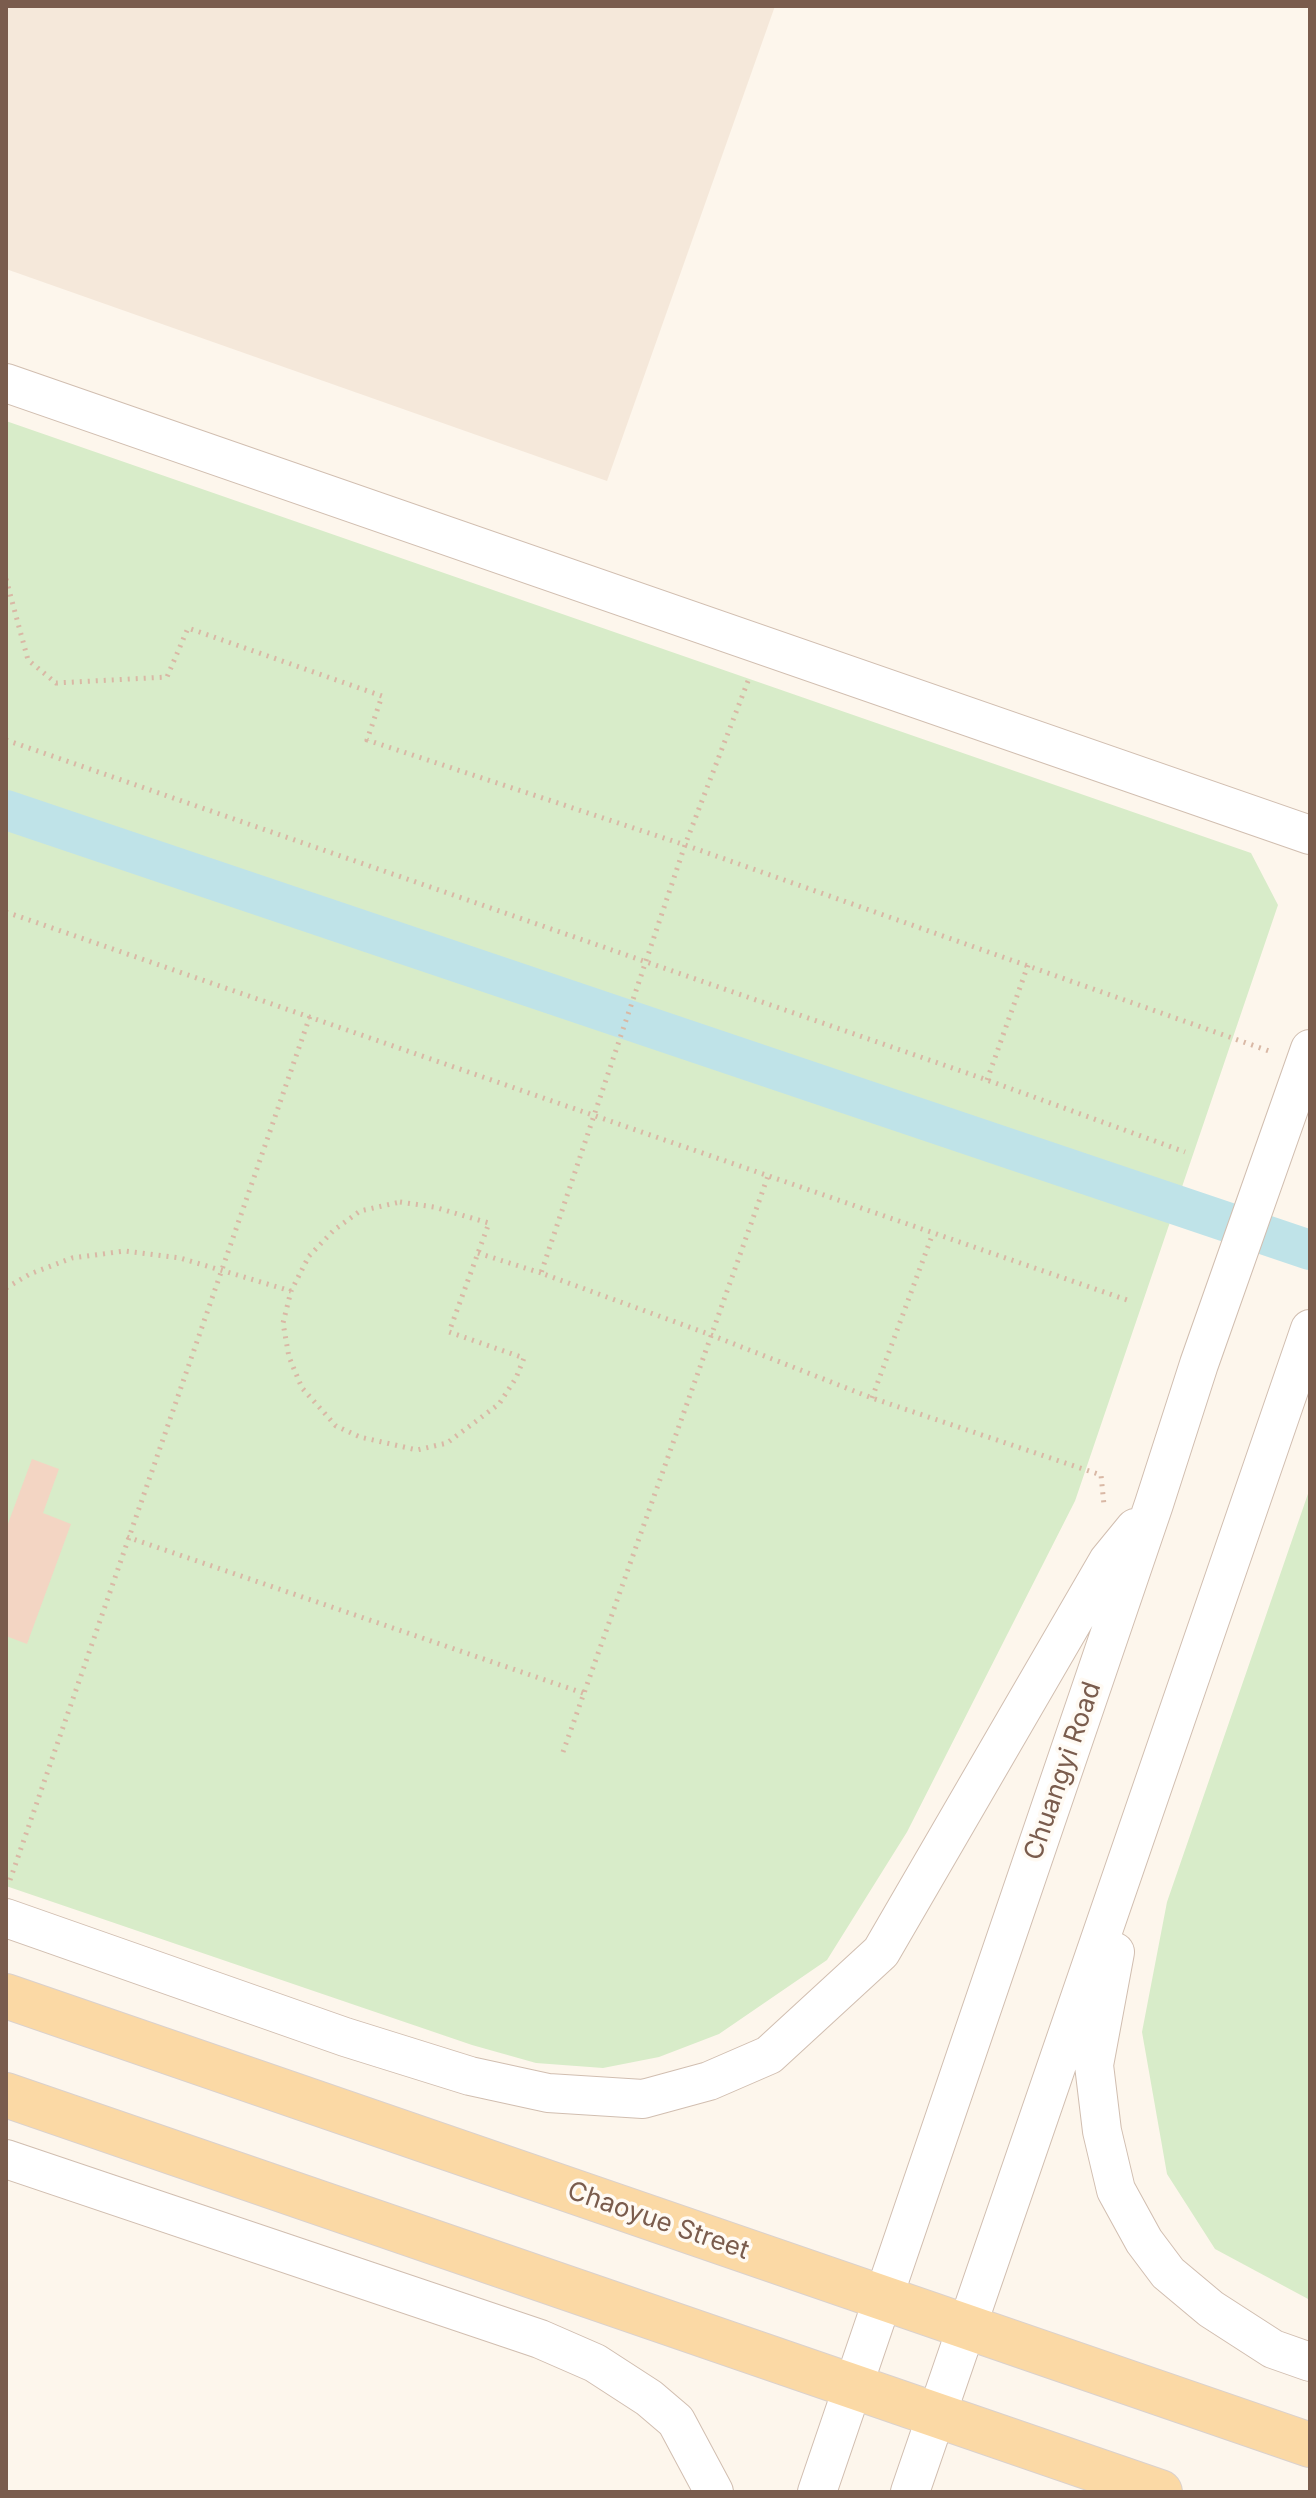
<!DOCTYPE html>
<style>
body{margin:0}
#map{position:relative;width:1316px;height:2498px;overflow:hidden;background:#fdf6ec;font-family:Inter,sans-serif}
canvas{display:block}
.frame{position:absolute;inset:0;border:8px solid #7a5c4d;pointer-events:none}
</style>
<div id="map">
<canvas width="1316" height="2498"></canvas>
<div class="frame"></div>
</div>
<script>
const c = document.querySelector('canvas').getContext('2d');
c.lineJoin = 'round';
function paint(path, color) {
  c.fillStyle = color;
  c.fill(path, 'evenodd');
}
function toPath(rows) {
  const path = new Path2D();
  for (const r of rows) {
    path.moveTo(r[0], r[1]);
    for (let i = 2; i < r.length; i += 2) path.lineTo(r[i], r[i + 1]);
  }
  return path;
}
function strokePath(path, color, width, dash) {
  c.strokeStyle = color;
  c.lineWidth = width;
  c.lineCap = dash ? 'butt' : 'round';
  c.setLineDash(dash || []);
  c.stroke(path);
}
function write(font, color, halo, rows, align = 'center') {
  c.font = font + ' Inter,sans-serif';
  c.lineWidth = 7;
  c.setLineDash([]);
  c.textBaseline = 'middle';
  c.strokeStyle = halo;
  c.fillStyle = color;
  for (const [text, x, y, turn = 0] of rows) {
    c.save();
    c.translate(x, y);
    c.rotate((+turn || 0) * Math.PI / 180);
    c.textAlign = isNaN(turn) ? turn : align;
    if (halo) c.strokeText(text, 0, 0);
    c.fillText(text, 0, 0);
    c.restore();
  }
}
paint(toPath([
 [6,6,775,6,607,481,6,269]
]), '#f5e8da');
paint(toPath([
 [6,421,1251,853,1278,905,1075,1501,907,1832,827,1960,719,2034,659,2057,603,2068,536,2063,472,2045,6,1886],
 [1310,1488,1310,2300,1215,2249,1167,2174,1142,2032,1167,1902]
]), '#d8ecc9');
strokePath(toPath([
 [6,810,1310,1250]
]), '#bfe3e8', 40);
paint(toPath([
 [32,1459,59,1469,43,1513,71,1524,27,1644,6,1636,6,1529]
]), '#f3d5c3');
const minor = toPath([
 [6,383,1310,835],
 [6,1918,345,2037,470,2076,548,2093,643,2099,709,2081,769,2055,881,1952,1108,1561,1135,1528],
 [1115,1952,1094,2065,1102,2131,1116,2190,1144,2241,1168,2273,1211,2309,1273,2349,1310,2362],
 [6,2159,540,2339,595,2363,649,2398,676,2421,714,2492],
 [817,2492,1154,1504,1199,1364,1310,1049],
 [910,2492,1310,1329]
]);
const major = toPath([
 [6,1996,1310,2445],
 [6,2095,1160,2492]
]);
strokePath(minor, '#d1beb0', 40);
strokePath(major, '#dad1cd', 46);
strokePath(toPath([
 [6,579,28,660,56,683,167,677,188,628,382,696,367,740,685,845,1269,1051],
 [748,681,685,845,541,1273,711,1335,872,1398,1101,1475,1104,1505],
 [6,740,987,1080,1185,1152],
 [6,912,1130,1301],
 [987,1080,1028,965],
 [400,1202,434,1207,489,1223,449,1332,524,1358,516,1378,499,1404,447,1443,417,1450,360,1437,336,1426,302,1388,289,1357,283,1323,291,1291,309,1256,334,1230,360,1211,400,1202],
 [478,1253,541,1273],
 [6,1288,30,1274,72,1258,125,1251,180,1258,291,1291],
 [872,1398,933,1233],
 [127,1537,583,1693],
 [563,1752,768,1176],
 [10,1880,310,1016]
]), '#d9b8a5', 5, [2, 6]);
strokePath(minor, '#fff', 38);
strokePath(major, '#fbd9a5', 44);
write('26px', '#7a5c4d', '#fffaf3', [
 ["Chuangyi Road",1063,1771,-71],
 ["Chaoyue Street",658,2221,19]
]);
</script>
